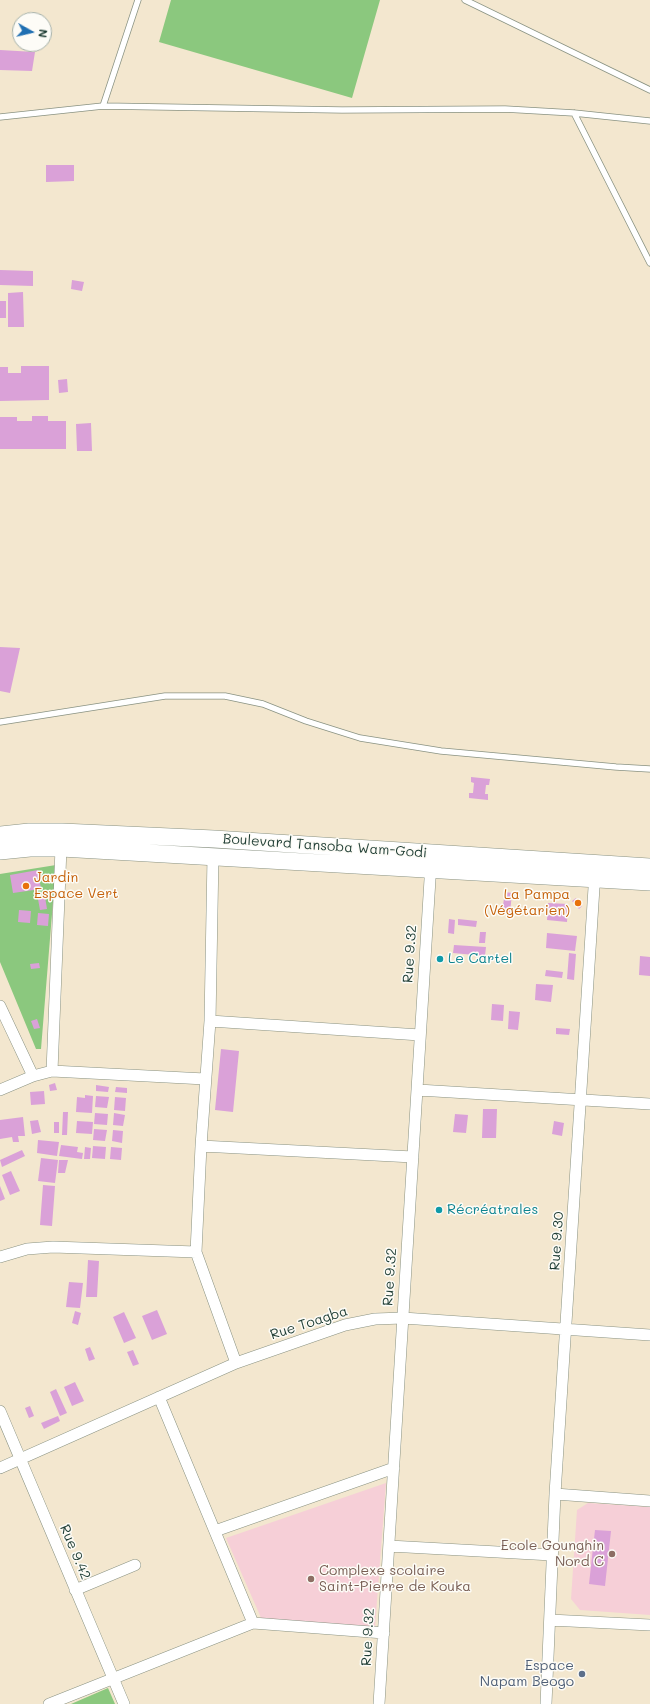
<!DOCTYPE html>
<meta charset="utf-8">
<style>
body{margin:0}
#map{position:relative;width:650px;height:1704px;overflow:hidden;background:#f3e7cf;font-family:Mali,sans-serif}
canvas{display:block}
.north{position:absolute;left:12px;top:12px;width:40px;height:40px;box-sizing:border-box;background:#fdfcf7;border:1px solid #a4b0a9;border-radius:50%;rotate:98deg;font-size:11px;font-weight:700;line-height:16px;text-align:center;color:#1f3d34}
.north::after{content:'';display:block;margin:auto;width:14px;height:18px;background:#1f6fb2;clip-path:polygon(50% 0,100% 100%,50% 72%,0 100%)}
</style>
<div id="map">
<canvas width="650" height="1704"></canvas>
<div class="north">N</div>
</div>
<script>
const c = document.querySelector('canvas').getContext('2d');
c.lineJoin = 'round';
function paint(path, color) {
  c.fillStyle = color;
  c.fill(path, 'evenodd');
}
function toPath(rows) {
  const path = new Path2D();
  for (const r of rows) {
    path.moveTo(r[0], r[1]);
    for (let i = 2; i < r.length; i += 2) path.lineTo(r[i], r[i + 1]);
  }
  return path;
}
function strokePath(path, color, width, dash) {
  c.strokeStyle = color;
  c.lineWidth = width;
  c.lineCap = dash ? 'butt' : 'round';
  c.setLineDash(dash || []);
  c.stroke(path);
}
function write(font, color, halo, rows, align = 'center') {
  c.font = font + ' Mali,sans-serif';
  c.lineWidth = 3;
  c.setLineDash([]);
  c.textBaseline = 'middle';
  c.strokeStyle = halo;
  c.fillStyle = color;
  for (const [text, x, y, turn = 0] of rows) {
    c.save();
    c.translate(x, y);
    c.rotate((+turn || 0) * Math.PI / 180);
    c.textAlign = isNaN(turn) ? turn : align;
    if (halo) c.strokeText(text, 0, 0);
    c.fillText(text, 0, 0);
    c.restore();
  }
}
paint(toPath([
 [386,1483,375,1627,262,1620,226,1538],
 [588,1503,650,1507,650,1615,580,1610,571,1599,577,1510]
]), '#f6cfd7');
paint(toPath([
 [171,0,380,0,352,98,159,42],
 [56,865,41,1049,36,1049,0,962,0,874],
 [108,1688,115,1704,71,1704]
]), '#8bc87e');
paint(toPath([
 [0,50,35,52,32,71,0,70],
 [46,165,74,165,74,181,46,182],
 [0,270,33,271,33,286,0,285],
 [72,280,84,282,82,291,71,289],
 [23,292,24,327,8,327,8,293],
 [0,301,6,301,6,318,0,318],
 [21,366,49,366,49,400,0,401,0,367,8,367,8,373,21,373],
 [67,379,68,392,59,393,58,380],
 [32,416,48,416,48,421,66,421,66,449,0,449,0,417,17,417,17,421,32,421],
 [91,423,92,451,77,451,76,424],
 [0,647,20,648,10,693,0,691],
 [471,777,490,779,489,785,486,785,485,794,488,794,488,800,469,798,469,793,473,793,474,783,471,782],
 [38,870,41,889,13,893,10,875],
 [505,892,512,893,510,913,502,912],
 [45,897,47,909,40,910,38,899],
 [576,898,582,906,579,909,572,901],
 [548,903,568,904,567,922,547,920],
 [19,910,31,911,30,923,18,922],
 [38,913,49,914,48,926,37,925],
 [449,919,455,920,454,934,448,933],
 [458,919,477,921,476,927,458,925],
 [480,932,486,932,485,943,479,943],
 [547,933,577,936,575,951,546,948],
 [454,945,486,947,485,956,453,953],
 [569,953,576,954,574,980,567,979],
 [640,956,650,957,650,976,639,975],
 [39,963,40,968,31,969,30,964],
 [546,970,563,972,562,978,545,976],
 [536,984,553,985,551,1002,535,1000],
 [492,1004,504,1005,503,1021,491,1020],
 [509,1011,520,1012,518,1030,508,1029],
 [37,1019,40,1028,34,1029,31,1021],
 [556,1028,570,1029,569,1035,556,1034],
 [221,1049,239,1051,233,1112,215,1110],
 [55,1083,57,1090,50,1091,49,1085],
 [96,1085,109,1087,108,1092,96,1091],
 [116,1087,127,1088,127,1093,115,1092],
 [44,1091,45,1104,31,1105,30,1092],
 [85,1095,93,1096,92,1113,76,1112,77,1097,85,1098],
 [96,1096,109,1097,107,1108,95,1107],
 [115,1097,126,1098,125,1111,114,1110],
 [483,1109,497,1109,496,1138,482,1138],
 [63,1112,68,1112,67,1135,62,1135],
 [95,1113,108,1114,107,1125,94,1124],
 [114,1113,125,1115,123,1126,113,1125],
 [455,1114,468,1115,466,1133,453,1132],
 [23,1117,25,1136,18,1136,19,1142,13,1142,12,1137,0,1139,0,1120],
 [38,1120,41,1132,32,1134,30,1121],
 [77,1121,93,1122,92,1134,76,1133],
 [554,1121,564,1123,562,1136,552,1134],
 [54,1122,59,1122,59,1133,54,1133],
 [94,1129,107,1130,105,1141,93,1140],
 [113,1130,123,1131,122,1143,112,1141],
 [38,1140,59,1142,57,1156,37,1153],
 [61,1145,78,1147,77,1152,83,1153,82,1159,59,1156],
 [93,1146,106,1147,105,1159,92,1158],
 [85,1147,91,1148,90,1159,84,1159],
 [111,1147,122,1148,121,1160,110,1159],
 [22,1150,25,1156,2,1167,0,1160],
 [41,1158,58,1160,55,1183,38,1181],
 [59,1160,68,1160,65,1173,58,1173],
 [11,1171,20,1191,10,1195,2,1175],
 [43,1185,55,1186,52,1226,40,1225],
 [0,1186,5,1199,0,1201],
 [88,1260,99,1261,97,1297,86,1297],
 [69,1282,83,1283,80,1308,66,1307],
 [157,1310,167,1334,152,1340,142,1316],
 [75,1311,81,1313,78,1325,72,1323],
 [124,1312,136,1338,124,1343,113,1317],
 [90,1347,95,1359,89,1361,85,1349],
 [133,1350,139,1364,133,1366,127,1352],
 [75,1382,84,1401,72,1406,64,1387],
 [56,1389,67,1413,60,1416,50,1392],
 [30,1406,34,1416,29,1418,25,1408],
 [58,1416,60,1421,44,1429,41,1423],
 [595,1530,611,1531,605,1586,589,1584]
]), '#daa1d8');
const service = toPath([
 [465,0,650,90],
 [103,106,342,110,505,109,574,113,650,121],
 [574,113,650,263],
 [0,117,103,106,138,0],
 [0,722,165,696,225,696,263,704,306,721,360,738,441,751,616,767,650,769]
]);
const minor = toPath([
 [213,856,210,1021,201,1146,196,1252,236,1363],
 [0,1006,33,1076],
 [210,1021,420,1035],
 [52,1071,61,848],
 [0,1090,33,1076,52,1071,205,1079],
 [418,1090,650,1104],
 [201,1146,413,1157],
 [0,1257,27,1249,53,1247,196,1252],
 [159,1397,253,1623],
 [0,1411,124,1704],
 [0,1468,236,1363,345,1325,375,1319,403,1318,650,1335],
 [555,1494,650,1501],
 [215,1531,394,1468],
 [389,1546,552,1555],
 [75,1590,135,1565],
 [550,1620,650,1625],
 [49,1704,253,1623,384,1633],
 [379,1704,431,863],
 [546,1704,555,1494,595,872]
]);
const primary = toPath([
 [0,835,29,832,62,832,214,839,650,867],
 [0,851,30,848,61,848,650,882]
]);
strokePath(service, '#899282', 7);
strokePath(minor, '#899282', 12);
strokePath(primary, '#899282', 18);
strokePath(service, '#fff', 5.5);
strokePath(minor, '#fff', 11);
strokePath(primary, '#fff', 17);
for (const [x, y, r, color] of [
 [26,886,4,"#e8710a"],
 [578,903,4,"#e8710a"],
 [440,959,4,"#0f9aa8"],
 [439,1210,4,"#0f9aa8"],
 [612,1554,4,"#8d6e63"],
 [311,1579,4,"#8d6e63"],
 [582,1674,4,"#5c6f8a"]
]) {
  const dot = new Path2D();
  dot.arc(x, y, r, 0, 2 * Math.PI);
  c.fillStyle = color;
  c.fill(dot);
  strokePath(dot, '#fdfcf7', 1.5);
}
write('14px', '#1f3d34', '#fdfcf7', [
 ["Boulevard Tansoba Wam-Godi",325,846,4],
 ["Rue 9.32",410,954,-86],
 ["Rue 9.30",557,1241,-86],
 ["Rue 9.32",390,1277,-86],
 ["Rue Toagba",309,1323,-18],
 ["Rue 9.42",75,1552,67],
 ["Rue 9.32",368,1637,-87]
]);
write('14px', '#c56008', '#fdfcf7', [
 ["Jardin",34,878],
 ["Espace Vert",34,894],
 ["La Pampa",570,895,"right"],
 ["(Végétarien)",570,911,"right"]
], 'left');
write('14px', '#0d838f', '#fdfcf7', [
 ["Le Cartel",448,959],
 ["Récréatrales",447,1210]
], 'left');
write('14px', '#785e54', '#fdfcf7', [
 ["Ecole Gounghin",604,1546],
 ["Nord C",604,1562],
 ["Complexe scolaire",319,1571,"left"],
 ["Saint-Pierre de Kouka",319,1587,"left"]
], 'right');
write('14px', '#4e5e75', '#fdfcf7', [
 ["Espace",574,1666],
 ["Napam Beogo",574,1682]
], 'right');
</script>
